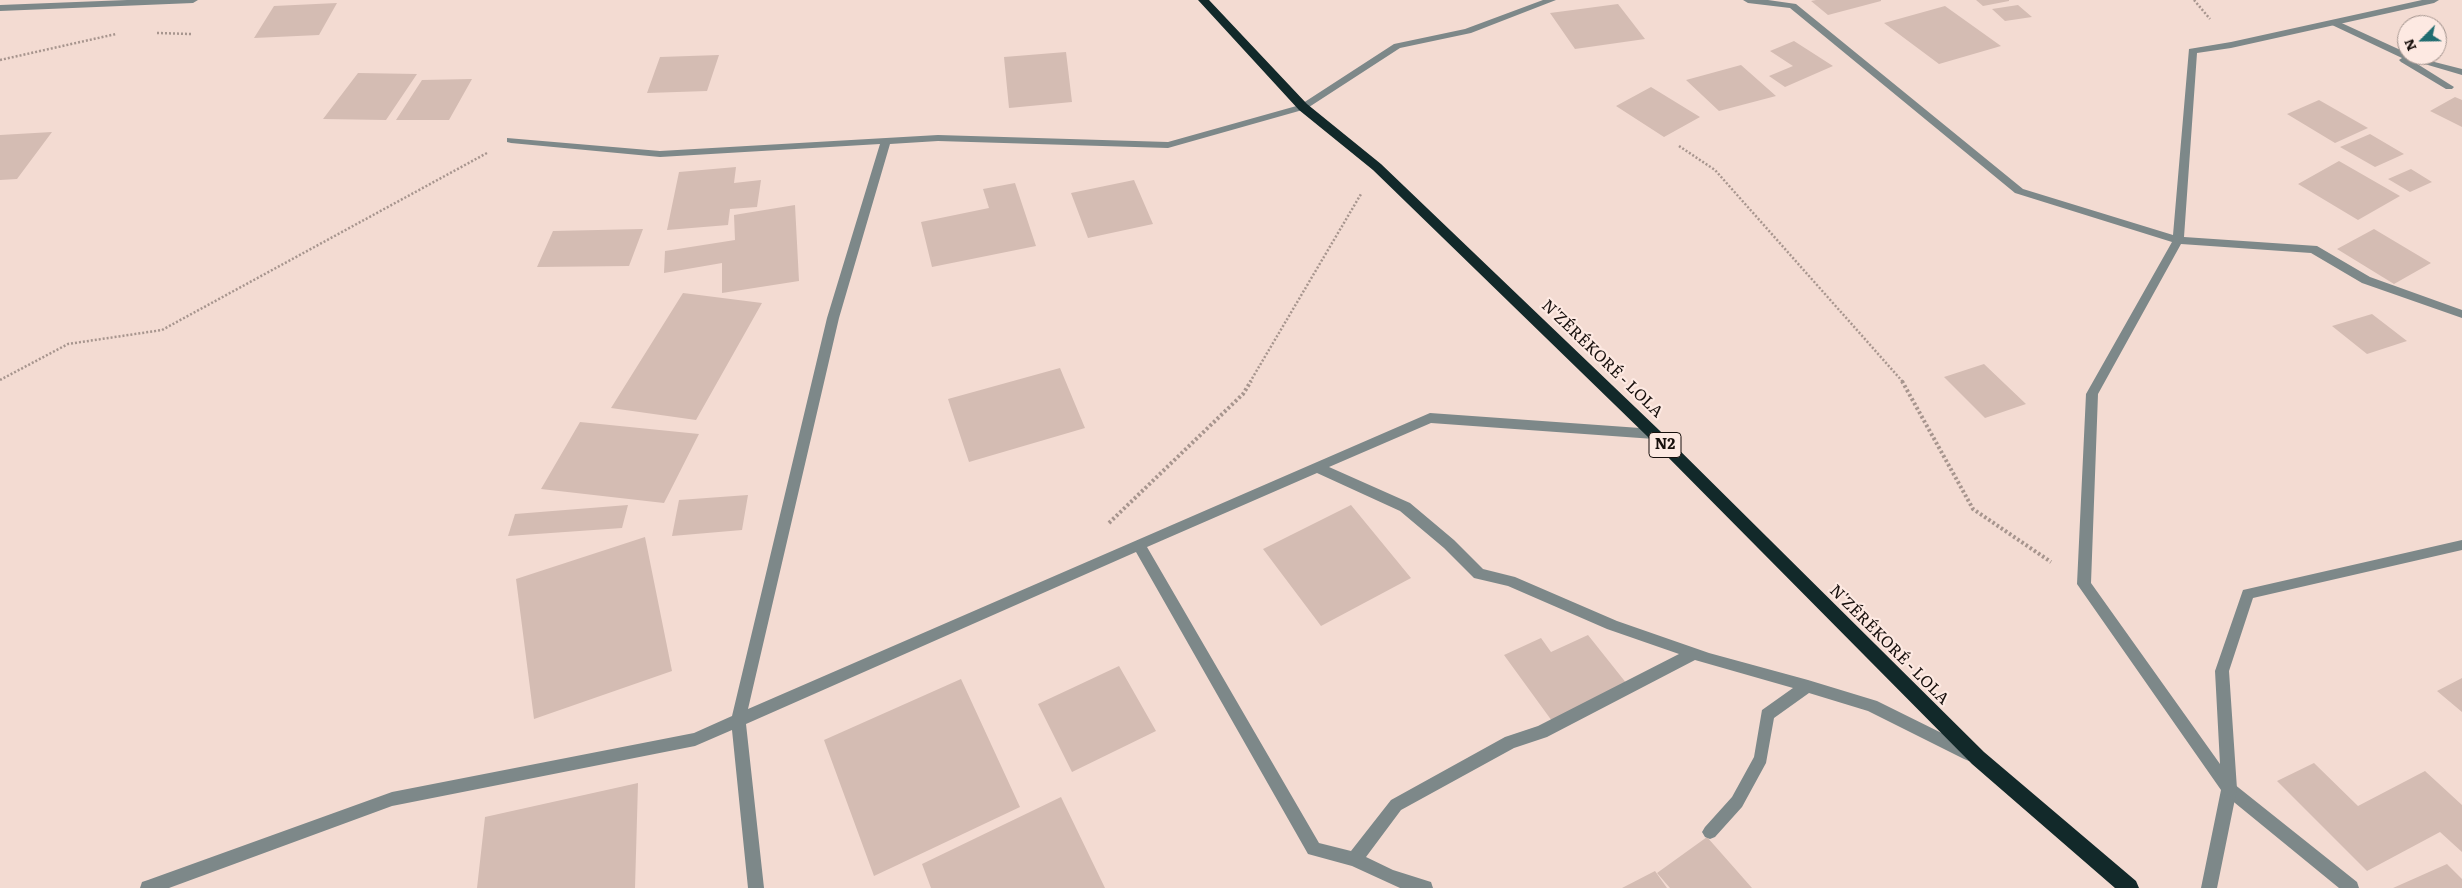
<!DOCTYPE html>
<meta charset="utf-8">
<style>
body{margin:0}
#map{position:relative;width:2462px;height:888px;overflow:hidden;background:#f3dbd2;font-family:Literata,serif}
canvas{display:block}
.north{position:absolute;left:2397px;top:15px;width:50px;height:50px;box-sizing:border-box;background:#fde9e2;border:1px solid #a1928c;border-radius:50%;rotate:247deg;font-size:14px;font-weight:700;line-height:20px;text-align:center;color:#170f0c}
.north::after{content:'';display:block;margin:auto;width:18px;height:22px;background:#206c70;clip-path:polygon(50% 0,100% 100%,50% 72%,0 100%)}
</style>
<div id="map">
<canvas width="2462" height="888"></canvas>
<div class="north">N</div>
</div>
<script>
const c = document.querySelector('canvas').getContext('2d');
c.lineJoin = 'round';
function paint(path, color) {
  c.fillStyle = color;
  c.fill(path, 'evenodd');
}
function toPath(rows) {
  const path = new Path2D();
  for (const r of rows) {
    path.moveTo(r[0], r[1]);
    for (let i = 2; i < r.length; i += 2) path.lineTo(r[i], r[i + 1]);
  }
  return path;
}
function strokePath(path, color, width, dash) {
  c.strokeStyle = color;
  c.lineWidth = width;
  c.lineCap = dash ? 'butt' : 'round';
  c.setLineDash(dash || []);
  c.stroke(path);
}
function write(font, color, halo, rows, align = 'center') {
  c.font = font + ' Literata,serif';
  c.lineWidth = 4.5;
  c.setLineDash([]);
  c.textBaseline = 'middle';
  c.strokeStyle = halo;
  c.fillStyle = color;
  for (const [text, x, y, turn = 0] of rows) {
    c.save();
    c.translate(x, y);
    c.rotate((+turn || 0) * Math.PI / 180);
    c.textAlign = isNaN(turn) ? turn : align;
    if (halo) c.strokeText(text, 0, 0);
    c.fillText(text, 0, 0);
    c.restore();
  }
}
paint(toPath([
 [1816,0,1881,0,1881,1,1828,15,1811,1],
 [1976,0,2009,0,2009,1,1983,6],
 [337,3,319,35,254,38,274,6],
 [1618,4,1645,39,1575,49,1550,13],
 [2018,5,2032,17,2005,21,1992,9],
 [1945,6,2001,46,1939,64,1884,23],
 [1794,41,1833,66,1785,87,1769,76,1793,66,1770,51],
 [1066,52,1072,102,1009,108,1004,57],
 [719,55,707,91,647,93,660,57],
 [1741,65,1776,96,1719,111,1686,80],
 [358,73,417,74,386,120,323,119],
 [472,79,449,120,396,120,422,80],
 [1651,87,1700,117,1664,137,1616,106],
 [2455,97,2462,100,2462,127,2430,111],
 [2319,100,2368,128,2335,143,2287,114],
 [52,132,17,179,0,180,0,135],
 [2370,134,2404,154,2375,167,2340,147],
 [2339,161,2400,196,2358,220,2298,184],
 [736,167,734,183,761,180,757,207,730,209,728,225,667,230,679,172],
 [2411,169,2432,182,2410,192,2388,179],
 [1134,180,1153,224,1088,238,1071,193],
 [1015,183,1036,246,932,267,921,222,989,208,983,189],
 [795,205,799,281,722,293,722,263,664,273,665,251,735,240,734,215],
 [643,229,629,266,537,267,553,231],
 [2374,229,2431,263,2394,284,2337,249],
 [683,293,762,303,696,420,611,408],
 [2372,314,2407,341,2367,354,2332,326],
 [1984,364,2026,404,1985,418,1944,377],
 [1060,368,1085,428,969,462,948,399],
 [580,422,699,434,664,503,541,489],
 [748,495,742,530,672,536,679,500],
 [628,505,622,528,508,536,515,514],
 [1351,505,1411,578,1321,626,1263,549],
 [645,537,672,671,534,719,516,579],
 [1588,635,1627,684,1552,721,1504,655,1541,638,1551,652],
 [1119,666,1156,731,1072,772,1038,704],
 [2462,678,2462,712,2437,691],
 [961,679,1020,807,874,876,824,740],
 [2314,763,2358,806,2425,771,2462,805,2462,852,2440,832,2367,871,2277,781],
 [638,783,635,888,477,888,485,817],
 [1061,797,1105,888,931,888,922,864],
 [1707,837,1752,888,1670,888,1657,873],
 [2447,864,2462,879,2462,888,2393,888],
 [1655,871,1667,888,1622,888]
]), '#d4bcb3');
strokePath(toPath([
 [2194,0,2210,19],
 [157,33,191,34],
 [0,60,116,34],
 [1679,146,1715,170,1903,382],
 [0,380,68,344,162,330,487,153],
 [1250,382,1361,194]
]), '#a7958e', 2.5, [2, 2]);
strokePath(toPath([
 [1902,381,1973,509,2051,562],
 [1109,523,1243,394,1251,381]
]), '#a7958e', 4, [2.5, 2.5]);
paint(toPath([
 [2335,20,2407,53,2407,55,2462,69,2462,75,2411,60,2454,87,2452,89,2446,89,2401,62,2399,60,2402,58,2332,25,2332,21,2335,20],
 [2229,782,2234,784,2357,882,2359,888,2339,888,2224,794,2221,789,2224,784,2229,782]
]), '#7d8889');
paint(toPath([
 [127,0,198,0,193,3,0,11,0,5,127,0],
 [1543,0,1556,0,1471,33,1400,48,1306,109,1168,148,938,141,890,144,839,318,748,709,1430,413,1654,429,1660,434,1654,439,1431,423,1329,467,1410,503,1454,540,1483,569,1515,577,1617,621,1709,653,1808,680,1877,701,1974,749,1976,754,1974,759,1969,761,1964,759,1868,711,1809,693,1774,718,1766,763,1742,807,1715,837,1710,839,1705,837,1702,832,1705,827,1732,797,1754,757,1762,710,1793,688,1695,660,1547,737,1514,748,1401,810,1366,857,1393,870,1431,882,1433,888,1400,888,1352,866,1308,854,1136,552,746,724,764,888,748,888,732,730,695,746,392,806,169,888,140,888,142,882,148,880,392,792,694,733,732,716,827,318,880,144,660,157,511,143,507,142,507,138,660,151,938,135,1168,142,1300,105,1394,44,1465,29,1543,0],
 [1317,473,1400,511,1444,548,1474,578,1508,586,1607,629,1679,654,1538,726,1505,737,1391,800,1351,851,1319,843,1147,547,1317,473],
 [1743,0,1768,0,1796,4,2023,189,2173,235,2189,49,2231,42,2422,0,2439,0,2434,3,2231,48,2197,53,2184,237,2317,246,2370,277,2462,310,2462,318,2362,283,2311,253,2181,244,2098,394,2091,583,2220,764,2215,671,2243,590,2462,540,2462,550,2253,598,2229,671,2237,789,2217,888,2201,888,2221,790,2077,584,2086,394,2172,242,2015,193,1790,8,1748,3,1743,0]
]), '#7d8889');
paint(toPath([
 [1198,0,1209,0,1307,104,1381,164,1659,430,1984,752,2136,881,2139,888,2115,888,1972,764,1649,438,1373,170,1299,110,1198,0]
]), '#12292a');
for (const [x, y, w] of [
 [1665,445,32]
]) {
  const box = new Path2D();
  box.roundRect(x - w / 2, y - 12.5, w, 25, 4);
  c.fillStyle = '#fde9e2';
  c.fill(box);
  strokePath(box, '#170f0c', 1);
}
write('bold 15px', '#170f0c', null, [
 ["N2",1665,445]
]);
write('16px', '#170f0c', '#fde9e2', [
 ["N'ZÉRÉKORÉ - LOLA",1602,359,44],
 ["N'ZÉRÉKORÉ - LOLA",1889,645,45]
]);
</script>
